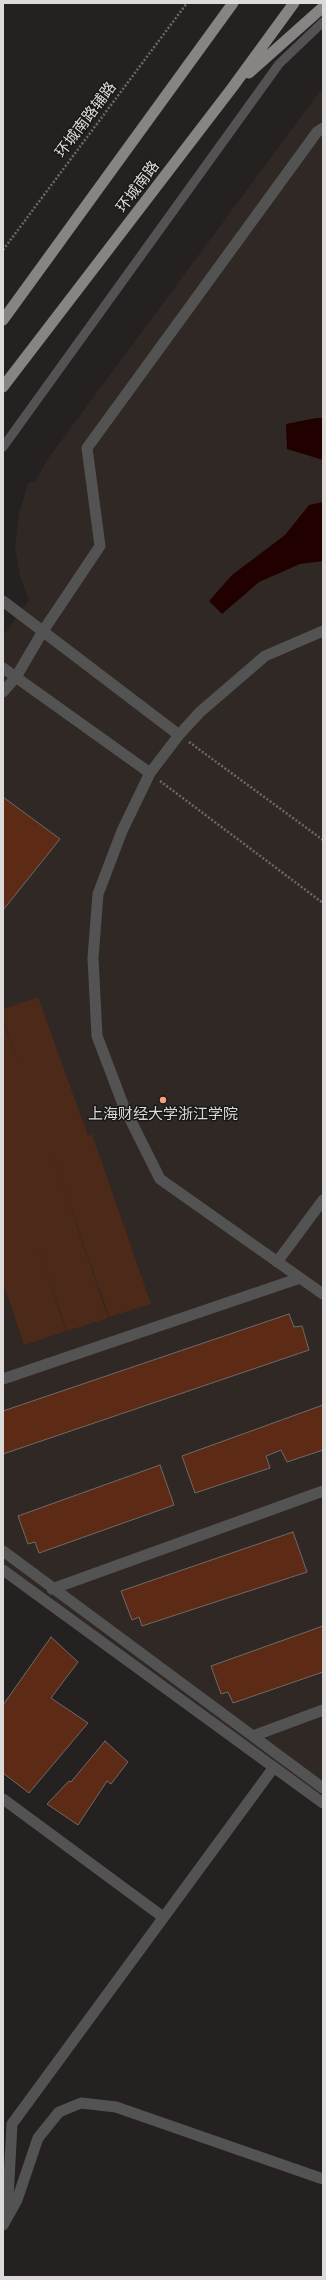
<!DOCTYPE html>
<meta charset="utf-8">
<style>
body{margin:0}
#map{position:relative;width:326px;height:2280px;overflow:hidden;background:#242120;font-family:Cabin,sans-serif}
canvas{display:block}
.frame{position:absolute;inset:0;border:4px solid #dcdbda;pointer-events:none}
</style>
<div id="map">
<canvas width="326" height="2280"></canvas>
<div class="frame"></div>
</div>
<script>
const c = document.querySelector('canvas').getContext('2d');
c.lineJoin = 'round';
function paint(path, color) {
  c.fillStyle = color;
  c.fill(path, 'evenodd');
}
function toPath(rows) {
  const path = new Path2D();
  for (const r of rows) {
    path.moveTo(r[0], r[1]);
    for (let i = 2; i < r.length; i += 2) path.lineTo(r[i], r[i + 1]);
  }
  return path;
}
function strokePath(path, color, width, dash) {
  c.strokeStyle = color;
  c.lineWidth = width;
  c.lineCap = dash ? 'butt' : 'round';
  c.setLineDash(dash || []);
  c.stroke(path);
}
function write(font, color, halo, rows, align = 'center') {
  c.font = font + ' Cabin,"Noto Sans SC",sans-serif';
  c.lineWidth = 3;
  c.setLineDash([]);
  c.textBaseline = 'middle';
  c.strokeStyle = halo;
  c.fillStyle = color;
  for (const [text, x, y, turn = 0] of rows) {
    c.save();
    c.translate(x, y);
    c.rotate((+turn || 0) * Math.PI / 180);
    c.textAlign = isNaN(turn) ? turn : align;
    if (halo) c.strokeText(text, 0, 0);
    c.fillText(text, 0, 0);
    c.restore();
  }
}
paint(toPath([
 [323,87,323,1799,3,1563,3,636,29,600,20,577,15,547,19,514,28,483,35,482,47,460]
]), '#302824');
paint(toPath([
 [38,997,88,1136,92,1134,151,1304,109,1317,50,1148,108,1318,67,1331,38,1247,66,1331,24,1345,3,1282,3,1022,18,1062,3,1018,3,1009]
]), '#4d2919');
paint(toPath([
 [316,418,323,418,323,460,287,449,286,424],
 [323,502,323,561,300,564,259,582,222,614,209,601,232,575,285,535,309,505]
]), '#210100');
const building = toPath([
 [3,797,60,839,3,910,3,797],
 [289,1314,294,1327,302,1326,309,1350,3,1454,3,1411,289,1314],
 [323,1405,323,1450,287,1462,281,1450,266,1456,270,1468,195,1493,182,1456,323,1405],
 [160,1465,174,1505,39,1553,35,1542,28,1544,18,1516,160,1465],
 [293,1532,307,1572,142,1626,139,1617,132,1620,121,1591,293,1532],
 [323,1626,323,1672,233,1703,228,1692,221,1694,211,1666,323,1626],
 [51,1637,78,1662,51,1698,88,1723,29,1793,3,1773,3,1705,51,1637],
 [105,1741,128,1762,111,1784,107,1781,78,1825,47,1804,69,1781,71,1782,105,1741]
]);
paint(building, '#5d2b15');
strokePath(building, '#6d6a69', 1);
strokePath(toPath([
 [3,250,187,3],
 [189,742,323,840],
 [160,781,323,903]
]), '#6b6968', 2.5, [2, 2]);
strokePath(toPath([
 [3,447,279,64,323,22]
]), '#545353', 9);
strokePath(toPath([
 [3,601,179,735],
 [323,631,265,656,200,712,179,735,150,773,122,831,98,894,93,958,97,1036,124,1107,160,1179,323,1294],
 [3,668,150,773],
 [3,692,16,677,43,631,100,546,87,448,317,132,323,128],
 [277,1262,323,1200],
 [3,1379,300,1278],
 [3,1551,323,1788],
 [3,1570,323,1803],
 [52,1589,323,1491],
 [253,1736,323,1710],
 [3,1799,163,1917],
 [7,2217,12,2124,274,1767],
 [3,2225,17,2200,38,2138,59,2112,81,2103,116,2107,323,2179]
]), '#545353', 11);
strokePath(toPath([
 [249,73,323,7],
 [3,320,233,3],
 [3,387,232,88,294,3]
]), '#878483', 11);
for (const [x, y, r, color] of [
 [163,1100,4,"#f2a17e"]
]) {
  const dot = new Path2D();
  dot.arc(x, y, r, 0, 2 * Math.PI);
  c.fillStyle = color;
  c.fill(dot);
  strokePath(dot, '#1a1817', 1.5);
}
write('15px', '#dcdbda', '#1a1817', [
 ["环城南路辅路",86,120,-53],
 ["环城南路",138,187,-53]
]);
write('15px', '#dcdbda', '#1a1817', [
 ["上海财经大学浙江学院",163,1115]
]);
</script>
